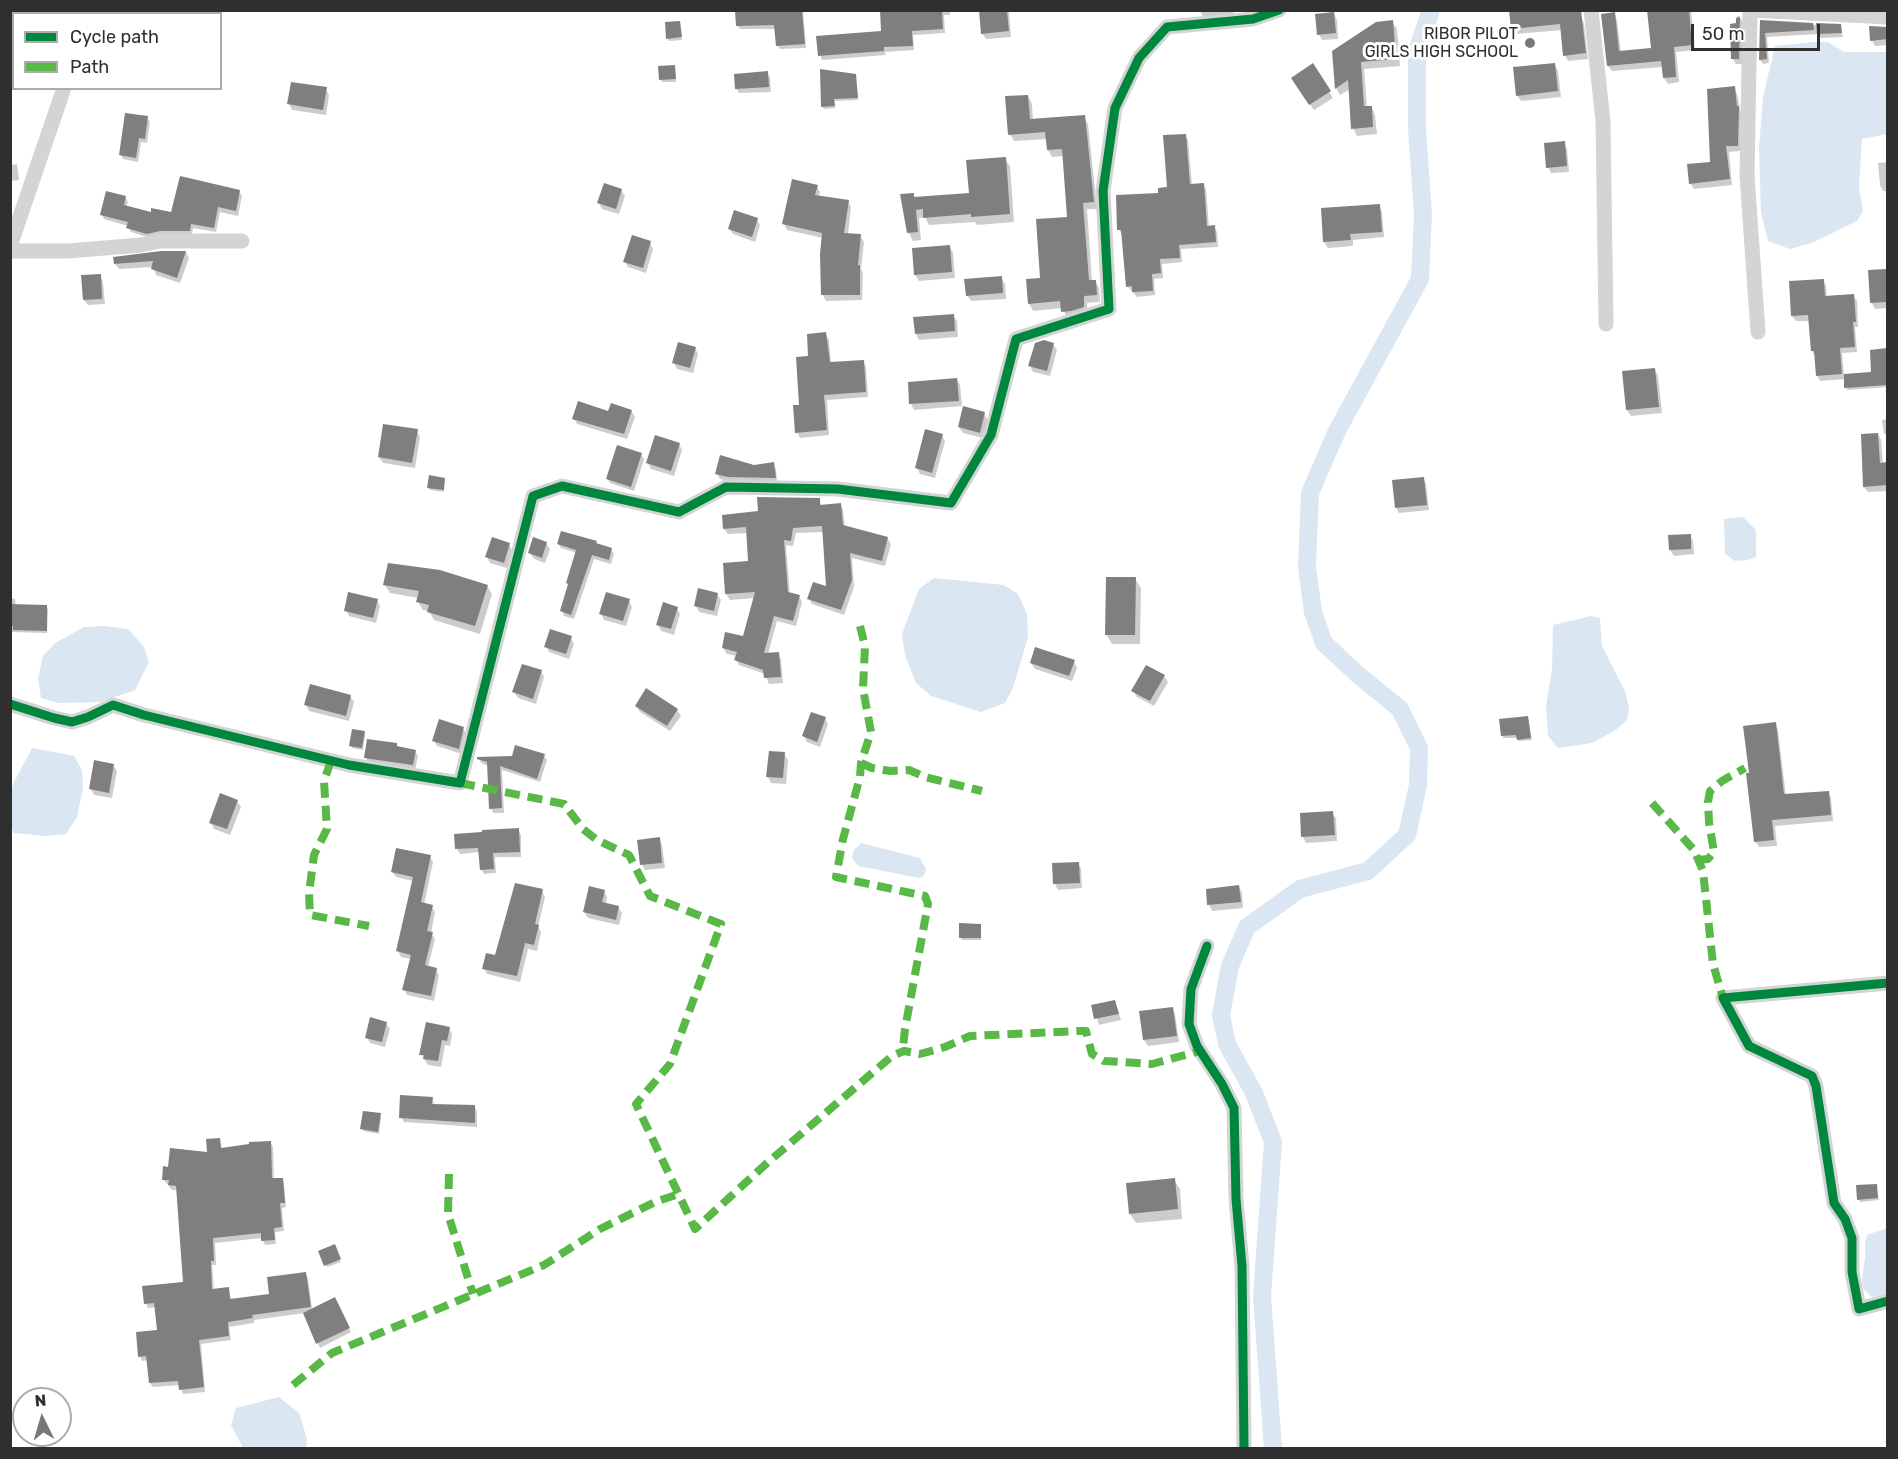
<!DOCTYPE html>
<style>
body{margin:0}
#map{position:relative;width:1898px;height:1459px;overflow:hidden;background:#fff;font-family:Rubik,sans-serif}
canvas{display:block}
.frame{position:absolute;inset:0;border:12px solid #2f2f2f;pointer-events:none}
.legend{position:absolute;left:12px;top:12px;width:210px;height:78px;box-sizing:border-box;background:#fff;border:2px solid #acacac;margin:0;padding:8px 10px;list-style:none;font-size:18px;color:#2f2f2f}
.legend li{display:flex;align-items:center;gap:12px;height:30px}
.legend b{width:30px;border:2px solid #acacac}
.north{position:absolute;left:12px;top:1387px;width:60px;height:60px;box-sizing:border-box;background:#fff;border:2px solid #acacac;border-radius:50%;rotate:355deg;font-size:16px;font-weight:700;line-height:24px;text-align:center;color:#2f2f2f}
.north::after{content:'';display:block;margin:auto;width:21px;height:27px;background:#787878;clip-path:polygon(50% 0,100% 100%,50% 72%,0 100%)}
.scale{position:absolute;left:1691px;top:24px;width:129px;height:27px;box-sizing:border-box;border:3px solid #2f2f2f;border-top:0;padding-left:8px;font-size:18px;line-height:21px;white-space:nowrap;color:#2f2f2f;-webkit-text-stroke:4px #fff;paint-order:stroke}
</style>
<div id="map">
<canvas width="1898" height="1459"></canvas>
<div class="frame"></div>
<ul class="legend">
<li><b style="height:8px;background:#00873e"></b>Cycle path</li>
<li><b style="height:8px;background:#58b947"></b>Path</li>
</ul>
<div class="north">N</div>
<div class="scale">50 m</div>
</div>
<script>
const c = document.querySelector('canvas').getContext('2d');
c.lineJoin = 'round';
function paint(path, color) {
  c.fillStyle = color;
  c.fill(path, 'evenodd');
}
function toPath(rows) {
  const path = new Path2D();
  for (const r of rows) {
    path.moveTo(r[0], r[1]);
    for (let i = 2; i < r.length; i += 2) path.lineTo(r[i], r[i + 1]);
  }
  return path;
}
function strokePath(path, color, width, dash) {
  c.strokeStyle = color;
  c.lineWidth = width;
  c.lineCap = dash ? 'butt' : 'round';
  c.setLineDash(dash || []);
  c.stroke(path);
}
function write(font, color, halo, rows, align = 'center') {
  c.font = font + ' Rubik,sans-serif';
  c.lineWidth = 6;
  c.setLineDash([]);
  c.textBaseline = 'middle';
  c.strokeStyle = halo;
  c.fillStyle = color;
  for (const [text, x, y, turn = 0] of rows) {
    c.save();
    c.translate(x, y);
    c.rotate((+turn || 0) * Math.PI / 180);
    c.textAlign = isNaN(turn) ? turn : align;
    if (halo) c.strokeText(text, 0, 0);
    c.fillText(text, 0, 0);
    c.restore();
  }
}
paint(toPath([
 [1814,42,1828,42,1844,52,1887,52,1887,134,1862,139,1859,187,1863,211,1857,221,1814,242,1790,249,1768,241,1761,212,1759,148,1763,97,1775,46],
 [1743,517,1756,530,1756,557,1748,560,1735,561,1725,554,1724,519],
 [934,578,1004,585,1018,594,1027,614,1028,637,1013,688,1005,703,981,712,931,696,916,683,905,655,902,634,919,589],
 [1591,616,1600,618,1602,646,1625,691,1629,709,1627,720,1616,730,1592,743,1558,748,1548,736,1546,706,1552,669,1553,625],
 [105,626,128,629,144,647,149,662,135,690,101,702,58,703,41,698,38,679,43,656,55,643,84,627],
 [32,748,74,756,82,770,83,788,77,817,66,834,45,836,14,833,11,828,11,795,13,784],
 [861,843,920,858,926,869,924,876,919,878,858,866,852,858,854,850],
 [1887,1228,1887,1294,1872,1297,1863,1289,1862,1280,1865,1257,1865,1242,1867,1235],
 [279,1397,299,1413,307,1439,306,1448,243,1448,231,1425,236,1408]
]), '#dae6f1');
paint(toPath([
 [732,10,803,10,806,48,780,49,777,45,776,29,740,29,737,25,736,12],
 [881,10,950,10,950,15,944,15,945,33,913,35,914,50,885,52,886,55,822,60,820,55,883,32],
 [981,10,1009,10,1011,37,986,39,982,33],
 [1200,10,1233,10,1234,17,1204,20],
 [1648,10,1691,10,1695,50,1676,52,1679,82,1668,84,1664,78,1663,67,1612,71,1608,66,1614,14,1617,20,1621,53,1652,50],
 [1334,14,1337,20,1338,39,1322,40,1319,34],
 [1737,16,1739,16,1743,22,1742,64,1736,64,1732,58],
 [1581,17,1584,24,1588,59,1568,61,1565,55,1562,30,1516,34,1512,28],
 [1392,22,1397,29,1400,66,1364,69,1367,108,1371,107,1375,115,1377,134,1357,136,1353,128,1350,89,1340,95,1336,88,1334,51],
 [1761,22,1840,26,1843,37,1821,38,1818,34,1767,37,1769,63,1763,64,1760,60],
 [679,23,682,40,669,41,668,39],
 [1871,27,1888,27,1888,45,1875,46,1872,40],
 [1312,65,1333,98,1314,110,1296,84],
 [1555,65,1558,71,1561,97,1521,101,1517,95],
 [674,67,676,82,662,82,661,80],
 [767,73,770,78,771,92,739,93,736,88],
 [855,76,858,100,835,101,835,108,824,109,822,106],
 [1734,88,1737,94,1741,113,1740,151,1729,152,1732,185,1694,189,1690,183,1711,163],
 [326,89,329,95,326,115,292,110,289,104],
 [1028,96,1032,104,1033,121,1084,117,1088,124,1097,209,1087,209,1092,281,1095,281,1099,288,1100,302,1087,303,1088,314,1067,319,1063,308,1033,311,1029,303,1069,218,1064,156,1052,157,1048,150,1047,139,1014,141,1010,134],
 [147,118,150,122,147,143,141,142,138,162,123,159,121,155],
 [1185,135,1188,140,1192,185,1203,185,1206,189,1209,227,1214,227,1217,232,1218,247,1181,249,1182,262,1162,264,1163,278,1154,279,1155,295,1137,297,1127,286,1122,235,1119,230,1169,189],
 [1564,143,1567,149,1569,172,1551,173,1548,167],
 [1005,159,1010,166,1014,222,977,225,975,222,929,225,925,217,919,218,921,240,913,241,909,233,913,194,915,198,971,194],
 [1888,162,1888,191,1883,191,1880,185,1878,163],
 [17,164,19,180,10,181,10,165],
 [817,187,820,192,819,198,848,201,851,207,848,234,860,236,864,242,861,269,863,273,862,300,826,301,823,295,823,238,787,230,784,224],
 [621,190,625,196,619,214,602,209,599,203],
 [239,191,242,196,238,216,220,212,216,232,193,228,192,236,151,238,131,232,128,226,104,219,102,215,125,197,128,202,126,207,152,214,172,214],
 [1379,206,1382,212,1384,237,1353,240,1353,246,1328,248,1324,242],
 [757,219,760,225,755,242,733,234,729,228],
 [650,243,653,249,646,273,628,267,625,261],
 [950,247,953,253,955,278,919,281,915,275,913,250],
 [161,252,186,252,189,258,180,283,156,275,153,267,119,269,115,264],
 [1888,270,1888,308,1875,309,1872,303,1870,271],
 [100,276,103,282,105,304,88,305,84,300],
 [1001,278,1005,284,1006,299,971,301,967,295],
 [1823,281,1826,286,1827,297,1853,295,1857,301,1858,327,1855,327,1857,352,1842,353,1844,375,1872,373,1871,351,1888,350,1888,387,1847,390,1846,379,1820,381,1817,375,1816,357,1812,351,1810,321,1796,321,1792,316],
 [953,315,957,321,958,337,919,340,916,334],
 [825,334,829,340,831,364,863,361,866,367,868,397,827,400,829,435,800,438,797,432,810,358],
 [1053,344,1057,350,1050,376,1033,372,1030,366],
 [695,348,698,354,693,373,677,369,674,363],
 [1655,370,1658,376,1662,413,1631,416,1627,410,1624,373],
 [957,379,960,385,962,406,914,410,911,404],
 [631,411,635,417,627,439,577,424,574,418],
 [984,414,988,420,983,438,963,433,959,427],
 [1888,419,1888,434,1884,434,1882,420],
 [417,431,420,437,415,468,383,463,379,457],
 [1878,434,1881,440,1883,464,1886,464,1888,466,1888,491,1868,492,1864,487],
 [942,435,945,441,935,478,920,474,917,468],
 [679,444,682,450,674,476,651,469,648,463],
 [641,454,644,459,634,491,610,483,607,478],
 [773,464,776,469,777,483,731,482,720,479,717,474],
 [1423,478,1426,484,1429,510,1399,513,1396,507],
 [444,479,444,492,430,490,429,488],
 [819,500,822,506,840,504,843,510,845,527,887,538,891,544,885,566,852,558,854,587,844,615,812,604,809,598,828,588,824,532,796,533,793,546,786,545,790,594,799,596,802,602,796,626,777,621,768,654,778,653,781,659,783,683,769,684,765,674,739,665,736,660,737,656,727,654,723,648,744,638,755,598,730,600,726,594,750,562,748,533,728,534,724,529,760,513],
 [1690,535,1693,541,1694,554,1674,556,1670,550],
 [596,542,597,545,611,549,614,554,611,564,594,559,574,619,564,616,562,611,577,553,561,548,558,543],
 [546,543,550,549,545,563,534,559,530,553],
 [509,544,512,550,507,568,490,563,487,557],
 [1135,579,1141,588,1140,644,1112,644,1106,634],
 [385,585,487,586,492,594,480,634,434,620,429,611,423,610,418,602,419,598,390,593],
 [717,594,721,600,717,616,699,612,696,606],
 [10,598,15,599,16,606,47,607,48,610,47,633,10,632],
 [377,600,380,606,376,623,349,616,346,610],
 [629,601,632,607,626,626,604,620,601,614],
 [677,608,680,614,674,635,661,631,658,625],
 [571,638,574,644,569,659,549,652,546,646],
 [1074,662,1077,668,1072,681,1035,669,1031,663],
 [541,671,544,677,536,704,518,698,514,692],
 [1164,676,1168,682,1154,706,1137,697,1133,691],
 [350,696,354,702,349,721,309,711,306,705],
 [636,706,677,710,681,716,670,731,640,712],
 [1528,717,1532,740,1519,741,1518,738,1503,738,1501,721],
 [825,718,828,724,820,747,807,742,804,736],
 [1775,724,1778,730,1786,796,1828,792,1831,798,1833,821,1775,826,1777,846,1759,847,1755,841,1751,774],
 [463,729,467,735,462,754,437,746,434,741],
 [364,732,365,735,363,750,352,748,350,745],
 [396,745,398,748,415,751,418,756,415,770,368,762,366,757],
 [784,754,788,760,786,784,771,783,768,777],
 [544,756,547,760,540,782,502,770,504,813,493,813,491,808,489,766,481,763,479,759],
 [113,765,117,771,112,798,94,795,91,789],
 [237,801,241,807,230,835,214,829,211,823],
 [1332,813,1336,818,1337,841,1306,843,1303,837],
 [518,830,521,835,521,857,495,857,496,873,484,874,481,869,480,852,460,854,457,849],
 [659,839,662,845,665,868,645,870,642,865],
 [430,857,433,862,424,905,432,907,435,912,431,933,435,939,428,967,436,969,439,975,434,1001,407,995,404,989,411,959,401,957,398,951,413,881,396,877,392,872],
 [1078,863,1081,869,1082,888,1058,890,1055,884],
 [1239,887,1242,893,1243,908,1212,911,1209,905,1207,891],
 [542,891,545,897,538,927,541,932,537,951,528,949,520,982,487,974,484,968,496,957],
 [604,891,607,897,606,904,618,907,622,913,619,925,588,918,584,912],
 [980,926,981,940,962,940,960,937],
 [1115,1001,1121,1020,1099,1025,1093,1006],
 [1172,1008,1175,1014,1179,1042,1148,1046,1144,1040],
 [386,1023,390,1029,385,1047,370,1043,367,1037],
 [449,1028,452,1034,450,1046,445,1045,441,1067,428,1065,421,1054],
 [432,1098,435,1106,475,1107,477,1112,477,1127,404,1122,401,1117],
 [380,1115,381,1117,379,1134,363,1131,362,1129],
 [219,1139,222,1149,270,1142,273,1147,274,1180,282,1179,284,1184,286,1207,282,1208,284,1231,275,1232,276,1244,265,1245,262,1238,215,1243,216,1265,212,1265,214,1291,228,1289,232,1301,270,1295,305,1274,308,1278,312,1310,334,1299,351,1332,320,1348,305,1313,254,1320,254,1323,229,1327,231,1340,201,1344,205,1392,183,1394,180,1385,153,1387,150,1383,148,1360,142,1361,140,1356,158,1332,156,1307,148,1308,146,1303,185,1283,178,1190,172,1190,163,1179,170,1168,208,1154],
 [1174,1180,1180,1189,1182,1219,1136,1223,1130,1214],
 [1876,1185,1879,1200,1860,1202,1859,1199],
 [336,1249,341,1262,327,1267,326,1265]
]), '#0003');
strokePath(toPath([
 [1273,1448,1262,1296,1273,1142,1254,1093,1227,1044,1221,1015,1230,966,1247,927,1300,889,1368,871,1407,835,1418,785,1419,748,1400,709,1356,673,1324,643,1313,612,1307,567,1310,493,1337,431,1420,279,1423,215,1417,128,1417,51,1431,10]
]), '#dae6f1', 18);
paint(toPath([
 [802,10,805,44,776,46,774,25,736,26,735,11],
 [880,10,942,10,943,29,912,31,913,46,884,47,884,51,818,56,816,36,881,31],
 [979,10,1007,10,1009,31,981,34],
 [1509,10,1581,10,1586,53,1563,56,1560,24,1511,29],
 [1647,10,1689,10,1692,45,1674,47,1676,77,1663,78,1661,61,1607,66,1601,14,1615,12,1619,51,1651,48],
 [1334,12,1336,33,1317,35,1315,14],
 [1740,17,1739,59,1731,59,1730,24,1736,23,1736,18],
 [1393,20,1396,59,1361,62,1364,106,1372,106,1373,127,1351,129,1348,80,1335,89,1332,51,1376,22],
 [1760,20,1813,23,1814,30,1765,33,1767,59,1759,60],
 [680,21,682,37,666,39,665,22],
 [1816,23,1841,24,1842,33,1817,34],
 [1869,26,1887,27,1887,39,1870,41],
 [1313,63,1331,91,1309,105,1291,78],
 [1555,63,1558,91,1516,96,1513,67],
 [675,65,676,79,659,80,658,66],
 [820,69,856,74,858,98,834,99,835,106,821,107],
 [768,71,769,87,735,89,734,74],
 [291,82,327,87,323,110,287,104],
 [1735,86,1737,106,1739,106,1738,146,1726,146,1730,179,1689,184,1687,164,1710,162,1707,89],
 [1028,95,1030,119,1085,115,1094,202,1083,203,1089,280,1096,280,1097,295,1084,296,1084,307,1071,311,1061,312,1060,301,1028,304,1026,279,1040,278,1036,219,1067,217,1062,149,1047,150,1045,132,1008,135,1005,96],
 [125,113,148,116,145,139,139,138,136,158,119,155],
 [1186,134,1190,184,1204,183,1207,226,1215,225,1216,242,1179,245,1180,258,1160,259,1161,273,1152,274,1153,291,1132,292,1132,286,1126,287,1121,230,1117,230,1116,195,1158,193,1158,188,1167,187,1163,135],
 [1565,141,1567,166,1546,168,1544,143],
 [1006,157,1010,214,971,217,971,214,923,218,923,209,916,210,918,232,907,233,900,194,914,193,914,197,969,193,966,160],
 [180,176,240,190,236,211,218,207,214,228,191,224,190,231,160,231,147,234,126,228,128,222,100,215,106,191,126,196,124,205,151,212,151,208,171,212],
 [792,179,818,185,815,195,849,200,844,233,861,234,858,265,860,265,860,295,821,295,820,254,822,233,782,224],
 [604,183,622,189,616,209,597,203],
 [1380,204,1382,232,1350,234,1351,240,1323,242,1321,208],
 [734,210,758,218,752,237,728,229],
 [632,235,651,241,643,268,623,262],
 [950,245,952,272,914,275,912,248],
 [161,251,186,251,177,278,151,269,153,261,114,264,113,257],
 [1887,269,1887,302,1870,303,1868,270],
 [101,274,102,299,83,300,81,275],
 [1002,276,1003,293,966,296,964,279],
 [1824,279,1825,296,1854,294,1856,322,1853,322,1855,347,1840,348,1842,374,1816,376,1814,351,1811,351,1808,315,1791,316,1789,281],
 [954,314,955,331,915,334,913,317],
 [826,332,830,362,864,360,866,392,824,395,827,430,795,433,793,405,799,405,796,357,808,356,807,334],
 [1044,340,1054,343,1047,371,1028,366,1035,343],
 [678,342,696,347,690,368,672,363],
 [1887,348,1887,385,1844,388,1844,374,1871,372,1870,350],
 [1655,368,1659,407,1626,410,1622,371],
 [957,378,959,401,909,404,908,382],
 [578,401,608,411,611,403,632,410,624,434,572,419],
 [963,406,985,412,980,433,958,427],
 [383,424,418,429,412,463,378,457],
 [925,429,943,434,932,473,915,468],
 [1878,433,1880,463,1887,462,1887,485,1863,487,1861,434],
 [655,435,680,443,671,471,646,463],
 [617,445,642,453,631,487,606,479],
 [720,455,754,465,774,462,776,478,728,477,715,474],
 [429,475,445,478,444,490,427,488],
 [1424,477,1427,505,1395,508,1392,480],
 [757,497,820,498,820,505,841,503,843,525,888,537,882,561,850,553,852,580,841,610,807,599,813,582,826,586,822,526,793,528,791,541,784,540,788,592,800,595,793,621,774,616,764,653,779,652,781,677,764,678,763,670,734,660,737,652,722,648,725,632,743,636,755,592,725,594,723,563,748,561,746,527,723,529,722,515,758,511],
 [561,531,597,541,596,543,612,548,609,560,592,555,571,615,560,611,568,584,566,583,576,550,557,544],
 [1691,534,1691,549,1669,550,1668,535],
 [492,537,510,543,504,563,485,557],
 [533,537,547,542,542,558,528,553],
 [388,563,440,570,488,585,475,626,427,612,429,605,416,602,419,591,383,585],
 [1106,577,1136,577,1135,635,1105,635],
 [698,588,718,593,714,611,694,606],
 [348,592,378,599,373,618,344,611],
 [606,592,630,599,623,621,599,614],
 [663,602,678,607,671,629,656,625],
 [10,604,47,605,47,631,13,630,13,626,10,626],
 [550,629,572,636,566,654,544,647],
 [1035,647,1075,660,1069,676,1030,663],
 [522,664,542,670,533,699,512,692],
 [1146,665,1165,675,1150,701,1131,691],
 [310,684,351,695,346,716,304,705],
 [646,688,678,709,667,726,635,706],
 [811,712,826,717,817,742,802,736],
 [1528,716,1531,738,1517,740,1516,735,1501,736,1499,719],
 [439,719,464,727,459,749,432,741],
 [1776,722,1784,794,1829,791,1831,815,1772,820,1774,840,1754,842,1746,773,1749,773,1743,726],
 [352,729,365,731,362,748,349,746],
 [367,739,397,743,397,746,416,750,413,765,364,758],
 [515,745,545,754,537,779,500,766,502,808,489,809,487,762,477,759,477,757,512,756],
 [769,751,785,752,783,778,766,777],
 [94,760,114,764,109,793,89,789],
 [220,793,238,800,227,829,209,823],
 [1333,811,1335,835,1301,837,1300,813],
 [519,828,520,852,493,853,494,869,480,870,478,848,455,849,454,834,482,832,482,830],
 [660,837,662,863,640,865,637,840],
 [396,848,431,855,421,902,433,905,427,931,433,932,425,965,437,968,431,996,402,990,411,955,396,951,413,877,391,872],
 [1079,862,1080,883,1053,884,1052,863],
 [515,883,543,889,535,924,539,925,534,945,525,943,517,976,482,969,486,953,495,955],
 [1239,885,1241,902,1207,905,1206,889],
 [589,886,605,890,602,902,619,906,616,920,583,912],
 [959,923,981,924,981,938,959,938],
 [1115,1000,1119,1014,1094,1019,1091,1005],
 [1173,1007,1177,1036,1143,1040,1139,1011],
 [370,1017,387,1022,382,1042,365,1038],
 [426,1022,450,1027,447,1041,442,1040,438,1061,423,1059,424,1055,419,1055],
 [400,1095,433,1097,432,1104,475,1105,475,1123,399,1118],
 [363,1111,381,1113,378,1132,360,1129],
 [220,1138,221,1148,249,1144,249,1142,271,1141,272,1178,283,1178,285,1203,280,1203,282,1227,274,1228,275,1240,261,1241,261,1233,213,1238,214,1261,211,1261,212,1289,229,1287,230,1299,269,1294,267,1277,306,1272,311,1307,252,1315,253,1318,228,1322,229,1336,199,1340,204,1387,179,1390,178,1381,149,1383,146,1356,138,1357,136,1332,157,1330,154,1303,144,1304,142,1286,183,1282,176,1186,168,1185,169,1180,162,1180,163,1166,168,1167,170,1148,207,1152,206,1139],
 [1175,1178,1178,1209,1129,1214,1126,1183],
 [1877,1184,1878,1198,1857,1200,1856,1185],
 [335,1244,341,1259,324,1266,318,1251],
 [335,1297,350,1328,316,1344,303,1313]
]), '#7f7f7f');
strokePath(toPath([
 [86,10,87,14],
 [1591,10,1603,121,1606,324],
 [1751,10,1888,17],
 [1750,11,1747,176,1758,332],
 [10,246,64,88],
 [10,251,68,251,141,245,160,241,242,241],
 [10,704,54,718,72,722,88,717,113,705,144,715,349,765,460,783,533,496,562,486,679,512,726,487,838,489,951,503,991,435,1016,339,1109,309,1103,191,1115,108,1139,58,1167,27,1253,19,1279,10],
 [1207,946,1191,989,1189,1024,1197,1046,1222,1084,1234,1108,1236,1199,1242,1266,1244,1448],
 [1888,983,1723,998,1749,1046,1812,1076,1816,1086,1834,1203,1845,1219,1852,1238,1852,1272,1859,1309,1888,1301]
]), '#d4d4d4', 15);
strokePath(toPath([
 [860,626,865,646,863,689,871,732,861,763,860,777,843,839,836,877,925,896,928,904,905,1029,903,1048],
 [331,761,324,781,327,829,314,855,309,893,310,915,369,926],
 [861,763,872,768,890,771,909,770,925,777,982,791],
 [460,783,564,804,583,829,597,840,629,855,650,896,721,924,670,1064,636,1104,695,1229,766,1164,892,1056,904,1051,920,1054,945,1047,970,1036,1078,1031,1086,1031,1092,1054,1104,1061,1152,1064,1200,1051],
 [1652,803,1694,850,1703,871,1713,964,1723,998],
 [1698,860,1708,859,1714,852,1709,822,1708,802,1710,791,1722,781,1745,768],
 [449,1174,448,1214,473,1294],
 [293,1385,332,1353,544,1265,600,1229,655,1202,679,1194]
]), '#58b947', 8, [15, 8]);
strokePath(toPath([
 [10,704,54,718,72,722,88,717,113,705,144,715,349,765,460,783,533,496,562,486,679,512,726,487,838,489,951,503,991,435,1016,339,1109,309,1103,191,1115,108,1139,58,1167,27,1253,19,1279,10],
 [1207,946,1191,989,1189,1024,1197,1046,1222,1084,1234,1108,1236,1199,1242,1266,1244,1448],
 [1888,983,1723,998,1749,1046,1812,1076,1816,1086,1834,1203,1845,1219,1852,1238,1852,1272,1859,1309,1888,1301]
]), '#00873e', 9);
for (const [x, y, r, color] of [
 [1530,43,6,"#787878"]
]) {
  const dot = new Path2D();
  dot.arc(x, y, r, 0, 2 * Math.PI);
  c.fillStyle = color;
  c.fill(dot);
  strokePath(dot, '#fff', 2);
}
write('16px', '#2f2f2f', '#fff', [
 ["RIBOR PILOT",1518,34],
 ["GIRLS HIGH SCHOOL",1518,52]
], 'right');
</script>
